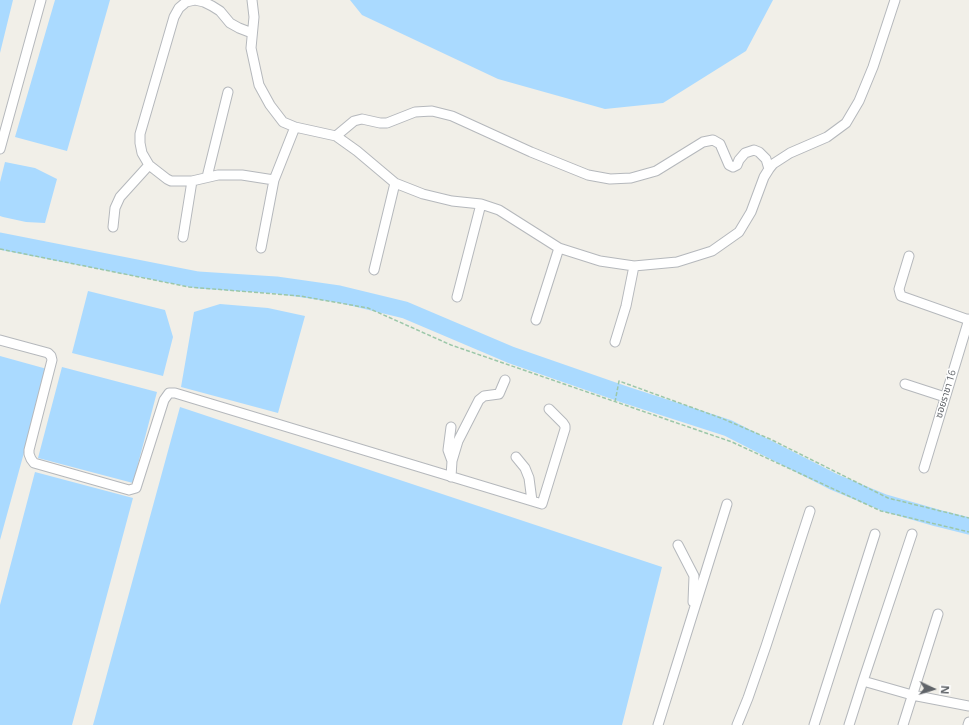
<!DOCTYPE html>
<meta charset="utf-8">
<style>
body{margin:0}
#map{position:relative;width:969px;height:725px;overflow:hidden;background:#f1efe8;font-family:"Open Sans",sans-serif}
canvas{display:block}
.north{position:absolute;left:913px;top:669px;width:40px;height:40px;-webkit-text-stroke:3px #fff;paint-order:stroke;rotate:94deg;font-size:11px;font-weight:700;line-height:16px;text-align:center;color:#5f6368}
.north::after{content:'';display:block;margin:auto;width:14px;height:18px;background:#5f6368;clip-path:polygon(50% 0,100% 100%,50% 72%,0 100%)}
</style>
<div id="map">
<canvas width="969" height="725"></canvas>
<div class="north">N</div>
</div>
<script>
const c = document.querySelector('canvas').getContext('2d');
c.lineJoin = 'round';
function paint(path, color) {
  c.fillStyle = color;
  c.fill(path, 'evenodd');
}
function toPath(rows) {
  const path = new Path2D();
  for (const r of rows) {
    path.moveTo(r[0], r[1]);
    for (let i = 2; i < r.length; i += 2) path.lineTo(r[i], r[i + 1]);
  }
  return path;
}
function strokePath(path, color, width, dash) {
  c.strokeStyle = color;
  c.lineWidth = width;
  c.lineCap = dash ? 'butt' : 'round';
  c.setLineDash(dash || []);
  c.stroke(path);
}
function write(font, color, halo, rows, align = 'center') {
  c.font = font + ' "Open Sans","Noto Sans Thai",sans-serif';
  c.lineWidth = 3;
  c.setLineDash([]);
  c.textBaseline = 'middle';
  c.strokeStyle = halo;
  c.fillStyle = color;
  for (const [text, x, y, turn = 0] of rows) {
    c.save();
    c.translate(x, y);
    c.rotate((+turn || 0) * Math.PI / 180);
    c.textAlign = isNaN(turn) ? turn : align;
    if (halo) c.strokeText(text, 0, 0);
    c.fillText(text, 0, 0);
    c.restore();
  }
}
paint(toPath([
 [0,0,13,0,0,53],
 [55,0,110,0,67,151,15,137],
 [350,0,773,0,746,51,663,103,605,109,498,79,362,15],
 [5,162,35,168,57,179,45,223,26,222,3,217,0,216,0,182],
 [88,291,165,310,173,337,163,376,72,353],
 [220,304,268,308,305,316,278,413,181,387,194,312],
 [0,356,47,369,0,540],
 [62,367,157,392,133,483,38,458],
 [180,407,662,567,622,725,93,725],
 [35,472,133,498,72,725,0,725,0,605]
]), '#aadaff');
strokePath(toPath([
 [0,241,198,280,276,285,339,294,405,310,511,355,626,395,728,428,834,482,885,503,937,518,969,526]
]), '#aadaff', 17);
const minor = toPath([
 [252,0,254,17,251,48,259,85,270,105,283,122,295,127,336,136,357,151,395,183,423,194,452,201,481,204,499,210,559,248,600,261,634,266,677,262,712,251,739,232,751,212,764,177,769,169,773,164,790,153,827,137,846,123,859,101,873,67,895,0],
 [252,33,239,28,230,23,220,11,212,6,204,2,195,0,186,2,179,8,174,17,140,134,140,143,142,153,149,165,167,179,171,181,192,181,218,175,242,175,274,180],
 [336,136,354,121,362,119,380,123,387,123,415,112,432,111,452,116,531,152,588,175,610,179,631,178,656,171,703,142,713,140,720,144,729,165,733,167,737,165,739,160,745,153,754,150,759,152,766,159,769,169],
 [0,149,41,0],
 [207,177,228,92],
 [113,227,115,208,120,197,149,165],
 [183,237,192,181],
 [261,248,274,180,295,127],
 [909,256,899,289,900,293,901,296,969,320],
 [374,270,395,183],
 [457,297,481,204],
 [536,320,559,248],
 [0,340,48,353,51,356,52,360,29,450,29,454,31,459,34,463,129,490,136,488,164,400,169,393,175,393,542,504,565,429,565,426,563,423,549,409],
 [615,342,626,306,634,266],
 [905,384,945,397],
 [451,427,448,450,452,461],
 [516,457,525,468,529,478,532,501],
 [924,468,969,319],
 [451,477,452,461,458,441,479,400,484,396,499,394,505,380],
 [678,545,694,576,693,602],
 [863,681,912,695,969,706],
 [658,725,727,504],
 [737,725,748,698,766,646,810,511],
 [814,725,875,534],
 [849,725,863,681,912,534],
 [903,725,938,614],
 [968,725,969,722]
]);
strokePath(minor, '#b5b8bc', 11);
strokePath(toPath([
 [0,249,189,287,300,296,368,308,451,345,732,442,881,511,969,532],
 [615,402,619,381,721,418,770,439,888,498,969,518]
]), '#9cc7a9', 1.5, [4, 2]);
strokePath(minor, '#fff', 9);
write('10px', '#5f6368', '#fff', [
 ["ซอยราชา 16",946,394,-73]
]);
</script>
